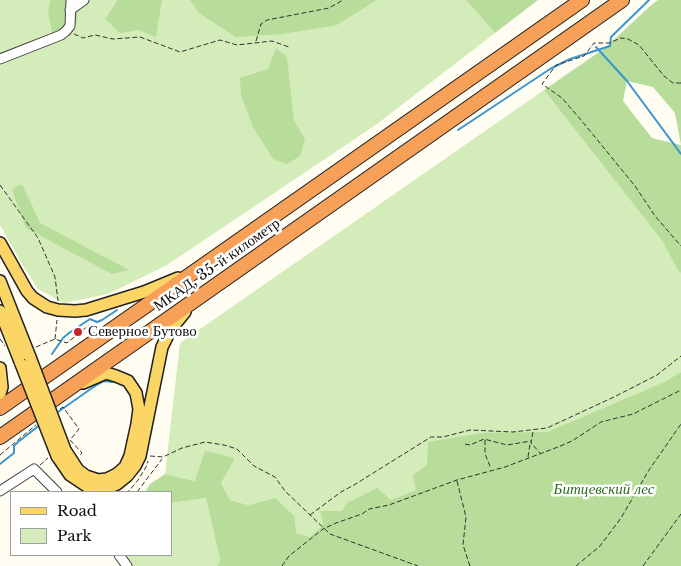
<!DOCTYPE html>
<meta charset="utf-8">
<style>
body{margin:0}
#map{position:relative;width:681px;height:566px;overflow:hidden;background:#fffcf2;font-family:"Libre Baskerville",serif}
canvas{display:block}
.legend{position:absolute;left:10px;top:491px;width:162px;height:65px;box-sizing:border-box;background:#fff;border:1px solid #9f9f9f;margin:0;padding:6px 9px;list-style:none;font-size:15px;color:#101010}
.legend li{display:flex;align-items:center;gap:10px;height:25px}
.legend b{width:25px;border:1px solid #9f9f9f}
</style>
<div id="map">
<canvas width="681" height="566"></canvas>
<ul class="legend">
<li><b style="height:6px;background:#fbd566"></b>Road</li>
<li><b style="height:14px;background:#d4ebba"></b>Park</li>
</ul>
</div>
<script>
const c = document.querySelector('canvas').getContext('2d');
c.lineJoin = 'round';
function paint(path, color) {
  c.fillStyle = color;
  c.fill(path, 'evenodd');
}
function toPath(rows) {
  const path = new Path2D();
  for (const r of rows) {
    path.moveTo(r[0], r[1]);
    for (let i = 2; i < r.length; i += 2) path.lineTo(r[i], r[i + 1]);
  }
  return path;
}
function strokePath(path, color, width, dash) {
  c.strokeStyle = color;
  c.lineWidth = width;
  c.lineCap = dash ? 'butt' : 'round';
  c.setLineDash(dash || []);
  c.stroke(path);
}
function write(font, color, halo, rows, align = 'center') {
  c.font = font + ' "Libre Baskerville",serif';
  c.lineWidth = 5;
  c.setLineDash([]);
  c.textBaseline = 'middle';
  c.strokeStyle = halo;
  c.fillStyle = color;
  for (const [text, x, y, turn = 0] of rows) {
    c.save();
    c.translate(x, y);
    c.rotate((+turn || 0) * Math.PI / 180);
    c.textAlign = isNaN(turn) ? turn : align;
    if (halo) c.strokeText(text, 0, 0);
    c.fillText(text, 0, 0);
    c.restore();
  }
}
paint(toPath([
 [0,0,50,0,48,13,79,0,190,0,199,13,337,25,377,0,466,0,495,33,377,124,167,265,108,294,64,303,38,289,22,264,0,225],
 [544,90,663,242,678,271,681,273,681,372,664,382,547,432,534,434,427,465,417,490,391,500,342,511,320,511,323,525,310,537,296,533,275,498,248,505,230,500,221,483,234,458,195,481,165,474,180,343],
 [206,498,220,560,217,566,119,566,118,555,171,555,171,503]
]), '#d4ebba');
paint(toPath([
 [50,0,79,0,77,22,70,36,53,34,48,13],
 [118,0,162,0,156,37,139,30,120,33,105,19],
 [190,0,377,0,337,25,282,34,236,37,199,13],
 [466,0,538,0,495,33],
 [658,0,681,0,681,273,678,271,663,242,544,90,605,48,649,7],
 [627,81,653,87,675,113,681,145,652,138,623,101],
 [276,48,287,57,294,121,305,139,300,156,287,164,273,159,253,127,241,95,240,78,268,69],
 [18,185,23,186,40,223,129,270,112,274,26,228,12,190],
 [681,372,681,566,217,566,220,560,206,498,171,503,171,492,145,492,150,484,165,474,195,481,205,451,235,458,221,483,230,500,248,505,275,498,294,516,296,533,310,537,323,525,320,511,342,511,347,503,377,488,391,500,416,490,413,475,427,465,428,442,482,433,547,432,664,382]
]), '#b8dc99');
strokePath(toPath([
 [596,47,627,81,681,154],
 [458,130,550,69,570,59,610,46,611,37,649,0],
 [52,354,63,338,69,333,90,319,97,322,102,320,117,310],
 [55,414,95,386,104,381,113,382],
 [0,464,14,453,14,446,18,442,41,424]
]), '#3b96d0', 2);
const minor = toPath([
 [70,10,84,0],
 [0,59,61,35,66,31,70,26,71,0],
 [0,491,34,469,57,492],
 [119,555,127,566]
]);
const major = toPath([
 [0,243,27,291,33,298,47,307,58,310,75,311,86,310,144,292,178,278],
 [0,281,30,357],
 [0,311,21,364],
 [0,368,2,387,0,394],
 [65,450,78,470,86,476,98,480,107,479,117,474,125,467,130,456,137,424,139,409,136,393,128,381,116,376,106,373,83,383],
 [57,456,70,475,88,487,97,489,108,488,117,484,127,476,135,466,140,456,162,347,171,329,185,312]
]);
const highway = toPath([
 [0,408,582,0],
 [0,437,622,0]
]);
strokePath(minor, '#434343', 11);
strokePath(major, '#212121', 14);
strokePath(highway, '#212121', 16);
strokePath(toPath([
 [74,34,83,38,95,35,113,39,140,37,180,52,220,40,237,45,272,41,289,47],
 [256,41,261,24,267,20,329,8,343,0],
 [681,83,673,83,664,76,639,45,628,39,621,38,609,43,594,43,584,56,556,65,542,84,562,98,581,120,635,186,655,216,681,246],
 [0,185,38,238,55,277,58,301],
 [0,339,5,346],
 [55,339,57,320],
 [36,347,55,339,67,343,89,325],
 [60,409,63,407,79,429,70,440,82,453,80,455],
 [533,432,531,443,540,453],
 [485,440,485,454,490,466,489,469],
 [465,444,470,445,484,439,507,445,531,441],
 [0,455,36,425],
 [150,456,163,457,182,448,205,442,224,445,237,449,254,466,275,477,285,491,330,534,418,566],
 [528,457,530,444],
 [40,465,48,458],
 [457,481,466,517,463,545,470,566],
 [125,492,129,491,138,480,146,467,148,461],
 [137,492,162,459],
 [310,515,341,492,354,485,431,437,443,437,470,430,513,432,547,428,614,397,657,375,681,356],
 [282,566,289,556,323,529,336,523,362,514,369,509,389,505,457,480,505,467,558,447,572,441,601,422,633,414,681,390],
 [576,566,600,546,621,518,649,470,681,424],
 [643,566,681,514]
]), '#323232', 1, [5, 2.5]);
strokePath(minor, '#fff', 9);
strokePath(major, '#fbd566', 11);
strokePath(highway, '#f7a058', 14);
const majorBridge = toPath([
 [30,357,65,450],
 [21,364,57,456]
]);
strokePath(majorBridge, '#212121', 14, []);
strokePath(majorBridge, '#fbd566', 11);
for (const [x, y, r, color] of [
 [78,332,5,"#c4242c"]
]) {
  const dot = new Path2D();
  dot.arc(x, y, r, 0, 2 * Math.PI);
  c.fillStyle = color;
  c.fill(dot);
  strokePath(dot, '#fff', 2);
}
write('15px', '#101010', '#fff', [
 ["МКАД, 35-й километр",217,265,-35]
]);
write('15px', '#101010', '#fff', [
 ["Северное Бутово",88,332]
], 'left');
write('italic 15px', '#2e6a1d', '#fff', [
 ["Битцевский лес",604,490]
]);
</script>
